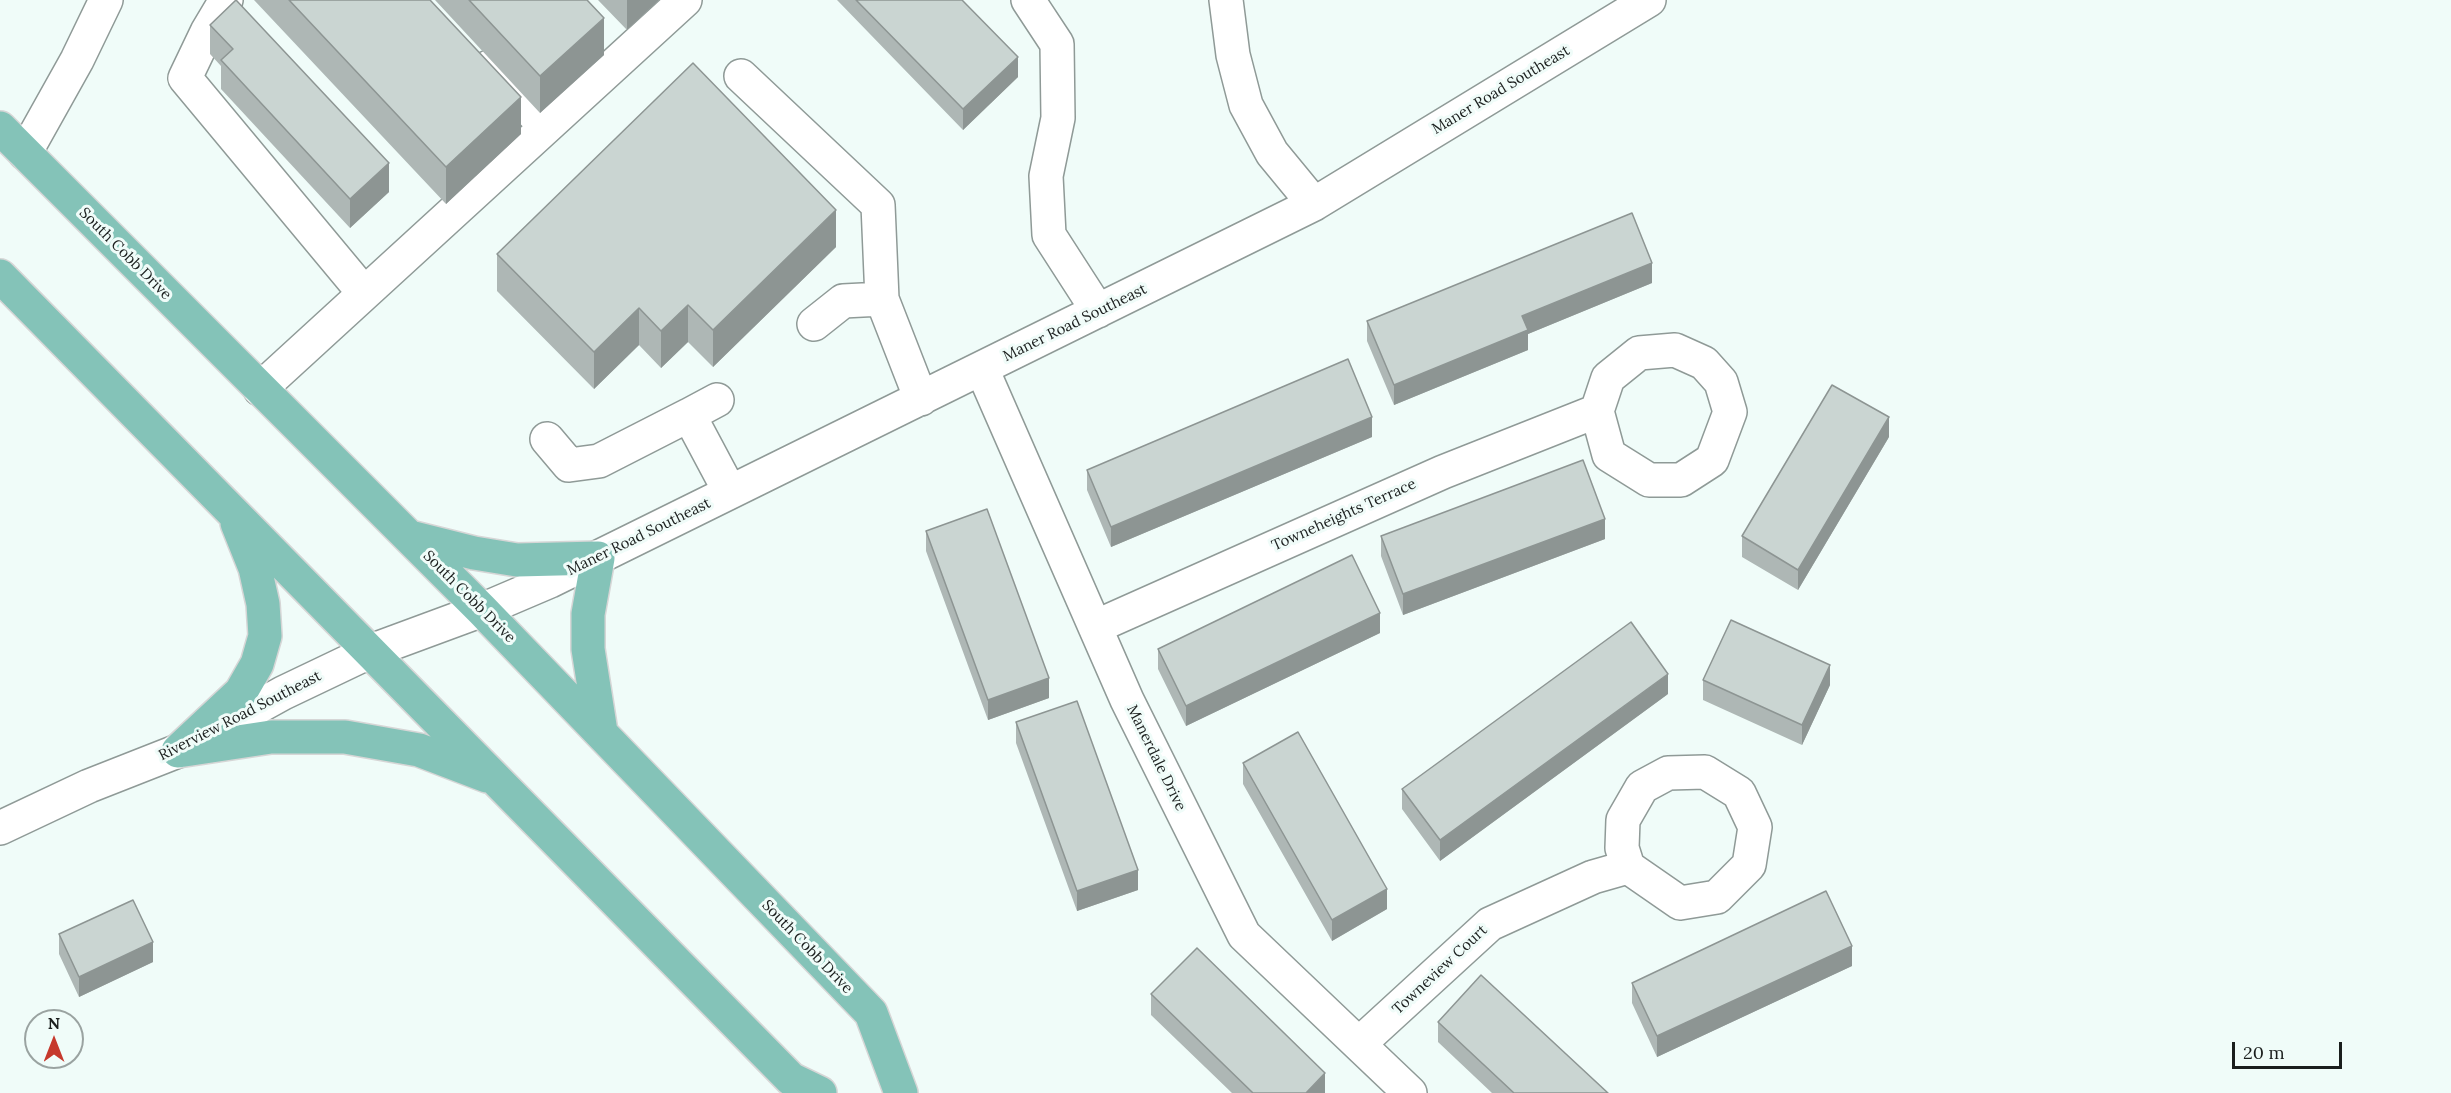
<!DOCTYPE html>
<style>
body{margin:0}
#map{position:relative;width:2451px;height:1093px;overflow:hidden;background:#f0fcf9;font-family:Lora,serif}
canvas{display:block}
.north{position:absolute;left:24px;top:1009px;width:60px;height:60px;box-sizing:border-box;background:#f0fcf9;border:2px solid #9aa3a1;border-radius:50%;rotate:0deg;font-size:16px;font-weight:700;line-height:24px;text-align:center;color:#1a1e1d}
.north::after{content:'';display:block;margin:auto;width:21px;height:27px;background:#c6392d;clip-path:polygon(50% 0,100% 100%,50% 72%,0 100%)}
.scale{position:absolute;left:2232px;top:1042px;width:110px;height:27px;box-sizing:border-box;border:3px solid #1a1e1d;border-top:0;padding-left:8px;font-size:18px;line-height:21px;white-space:nowrap;color:#1a1e1d;-webkit-text-stroke:4px #f0fcf9;paint-order:stroke}
</style>
<div id="map">
<canvas width="2451" height="1093"></canvas>
<div class="north">N</div>
<div class="scale">20 m</div>
</div>
<script>
const c = document.querySelector('canvas').getContext('2d');
c.lineJoin = 'round';
function toPath(rows) {
  const path = new Path2D();
  for (const r of rows) {
    path.moveTo(r[0], r[1]);
    for (let i = 2; i < r.length; i += 2) path.lineTo(r[i], r[i + 1]);
  }
  return path;
}
function strokePath(path, color, width, dash) {
  c.strokeStyle = color;
  c.lineWidth = width;
  c.lineCap = dash ? 'butt' : 'round';
  c.setLineDash(dash || []);
  c.stroke(path);
}
function paint(path, color) {
  c.fillStyle = color;
  c.fill(path, 'evenodd');
}
function write(font, color, halo, rows, align = 'center') {
  c.font = font + ' Lora,serif';
  c.lineWidth = 6;
  c.setLineDash([]);
  c.textBaseline = 'middle';
  c.strokeStyle = halo;
  c.fillStyle = color;
  for (const [text, x, y, turn = 0] of rows) {
    c.save();
    c.translate(x, y);
    c.rotate((+turn || 0) * Math.PI / 180);
    c.textAlign = isNaN(turn) ? turn : align;
    if (halo) c.strokeText(text, 0, 0);
    c.fillText(text, 0, 0);
    c.restore();
  }
}
const minor = toPath([
 [226,0,207,32,185,78,364,293],
 [1028,0,1057,44,1058,118,1046,176,1049,235,1098,311],
 [1226,0,1233,55,1246,105,1272,153,1314,204],
 [489,67,546,127],
 [741,76,878,205,882,299,843,301,814,324],
 [25,153,77,60,106,0],
 [882,299,921,399],
 [982,369,1127,700,1244,935,1410,1093],
 [260,389,685,0],
 [689,415,717,400],
 [547,439,569,465,599,461,689,415,730,492],
 [1095,627,1443,472,1597,411,1608,378,1639,353,1675,350,1704,363,1721,382,1730,412,1712,460,1681,480,1649,480,1609,455,1597,411],
 [0,828,89,786,178,751,283,693,371,651,482,610,550,581,1314,204,1649,0],
 [1359,1044,1490,924,1593,877,1628,867,1680,903,1717,897,1749,865,1755,827,1739,793,1705,772,1668,773,1642,787,1623,820,1622,848,1628,867]
]);
const major = toPath([
 [0,128,482,610,871,1013,901,1093],
 [0,276,791,1079,820,1093],
 [410,537,474,553,517,560,598,558,588,614,588,649,601,732],
 [178,751,271,737,345,737,419,750,487,776],
 [178,751,241,692,257,664,265,636,263,604,255,568,237,523]
]);
strokePath(minor, '#8f9a97', 36);
strokePath(major, '#d6d6d6', 36);
strokePath(minor, '#fff', 33);
strokePath(major, '#84c3b8', 33);
paint(toPath([
 [254,0,430,0,521,134,446,204],
 [435,0,587,0,604,55,540,113],
 [598,0,659,0,627,30],
 [837,0,962,0,1018,77,963,130],
 [210,25,389,192,350,228,221,89,221,66,210,54],
 [836,247,713,367,688,342,661,368,639,345,594,389,497,291,497,254],
 [1652,283,1528,334,1528,350,1394,405,1367,341,1367,321],
 [1372,437,1111,547,1087,490,1087,470],
 [1889,437,1798,590,1742,557,1742,536],
 [926,531,1049,698,988,720,926,551],
 [1381,536,1605,539,1403,615,1381,556],
 [1380,633,1186,726,1158,669,1158,649],
 [1703,680,1830,685,1802,745,1703,700],
 [1668,694,1440,861,1402,809,1402,789],
 [1016,722,1138,890,1077,911,1016,743],
 [1243,763,1387,909,1332,941,1243,784],
 [59,934,153,962,79,997,59,954],
 [1852,966,1657,1057,1632,1003,1632,983],
 [1151,994,1325,1093,1232,1093,1151,1015],
 [1438,1022,1608,1093,1492,1093,1438,1042]
]), '#aeb7b5');
paint(toPath([
 [627,0,659,0,627,30],
 [604,18,604,55,540,113,540,76],
 [1018,57,1018,77,963,130,963,109],
 [521,97,521,134,446,204,446,167],
 [389,163,389,192,350,228,350,199],
 [836,210,836,247,713,367,713,330],
 [1652,263,1652,283,1528,334,1528,350,1394,405,1394,385,1522,316],
 [688,305,688,342,661,368,661,331],
 [639,308,639,345,594,389,594,352],
 [1372,417,1372,437,1111,547,1111,527],
 [1889,417,1889,437,1798,590,1798,570],
 [1605,519,1605,539,1403,615,1403,594],
 [1380,613,1380,633,1186,726,1186,706],
 [1830,665,1830,685,1802,745,1802,725],
 [1668,674,1668,694,1440,861,1440,840],
 [1049,678,1049,698,988,720,988,700],
 [1138,870,1138,890,1077,911,1077,891],
 [1387,889,1387,909,1332,941,1332,920],
 [153,942,153,962,79,997,79,977],
 [1852,946,1852,966,1657,1057,1657,1036],
 [1325,1073,1325,1093,1306,1093]
]), '#8d9593');
const building = toPath([
 [236,0,389,163,350,199,221,60,233,49,210,25,236,0],
 [289,0,430,0,521,97,446,167,289,0],
 [469,0,587,0,604,18,540,76,469,0],
 [856,0,962,0,1018,57,963,109,856,0],
 [693,63,836,210,713,330,688,305,661,331,639,308,594,352,497,254,693,63],
 [1632,213,1652,263,1522,316,1528,330,1394,385,1367,321,1632,213],
 [1348,359,1372,417,1111,527,1087,470,1348,359],
 [1832,385,1889,417,1798,570,1742,536,1832,385],
 [1583,460,1605,519,1403,594,1381,536,1583,460],
 [987,509,1049,678,988,700,926,531,987,509],
 [1352,555,1380,613,1186,706,1158,649,1352,555],
 [1731,620,1830,665,1802,725,1703,680,1731,620],
 [1631,622,1668,674,1440,840,1402,789,1631,622],
 [1077,701,1138,870,1077,891,1016,722,1077,701],
 [1298,732,1387,889,1332,920,1243,763,1298,732],
 [1826,891,1852,946,1657,1036,1632,983,1826,891],
 [133,900,153,942,79,977,59,934,133,900],
 [1197,948,1325,1073,1306,1093,1253,1093,1151,994,1197,948],
 [1481,975,1608,1093,1514,1093,1438,1022,1481,975]
]);
paint(building, '#cad5d2');
strokePath(building, '#8d9593', 1.5);
write('15px', '#1a1e1d', '#f0fcf9', [
 ["Maner Road Southeast",1501,90,-31],
 ["South Cobb Drive",125,254,45],
 ["Maner Road Southeast",1075,323,-26],
 ["Towneheights Terrace",1344,515,-24],
 ["Maner Road Southeast",639,537,-26],
 ["South Cobb Drive",469,597,45],
 ["Riverview Road Southeast",240,716,-27],
 ["Manerdale Drive",1156,758,64],
 ["South Cobb Drive",807,947,46],
 ["Towneview Court",1440,970,-43]
]);
</script>
